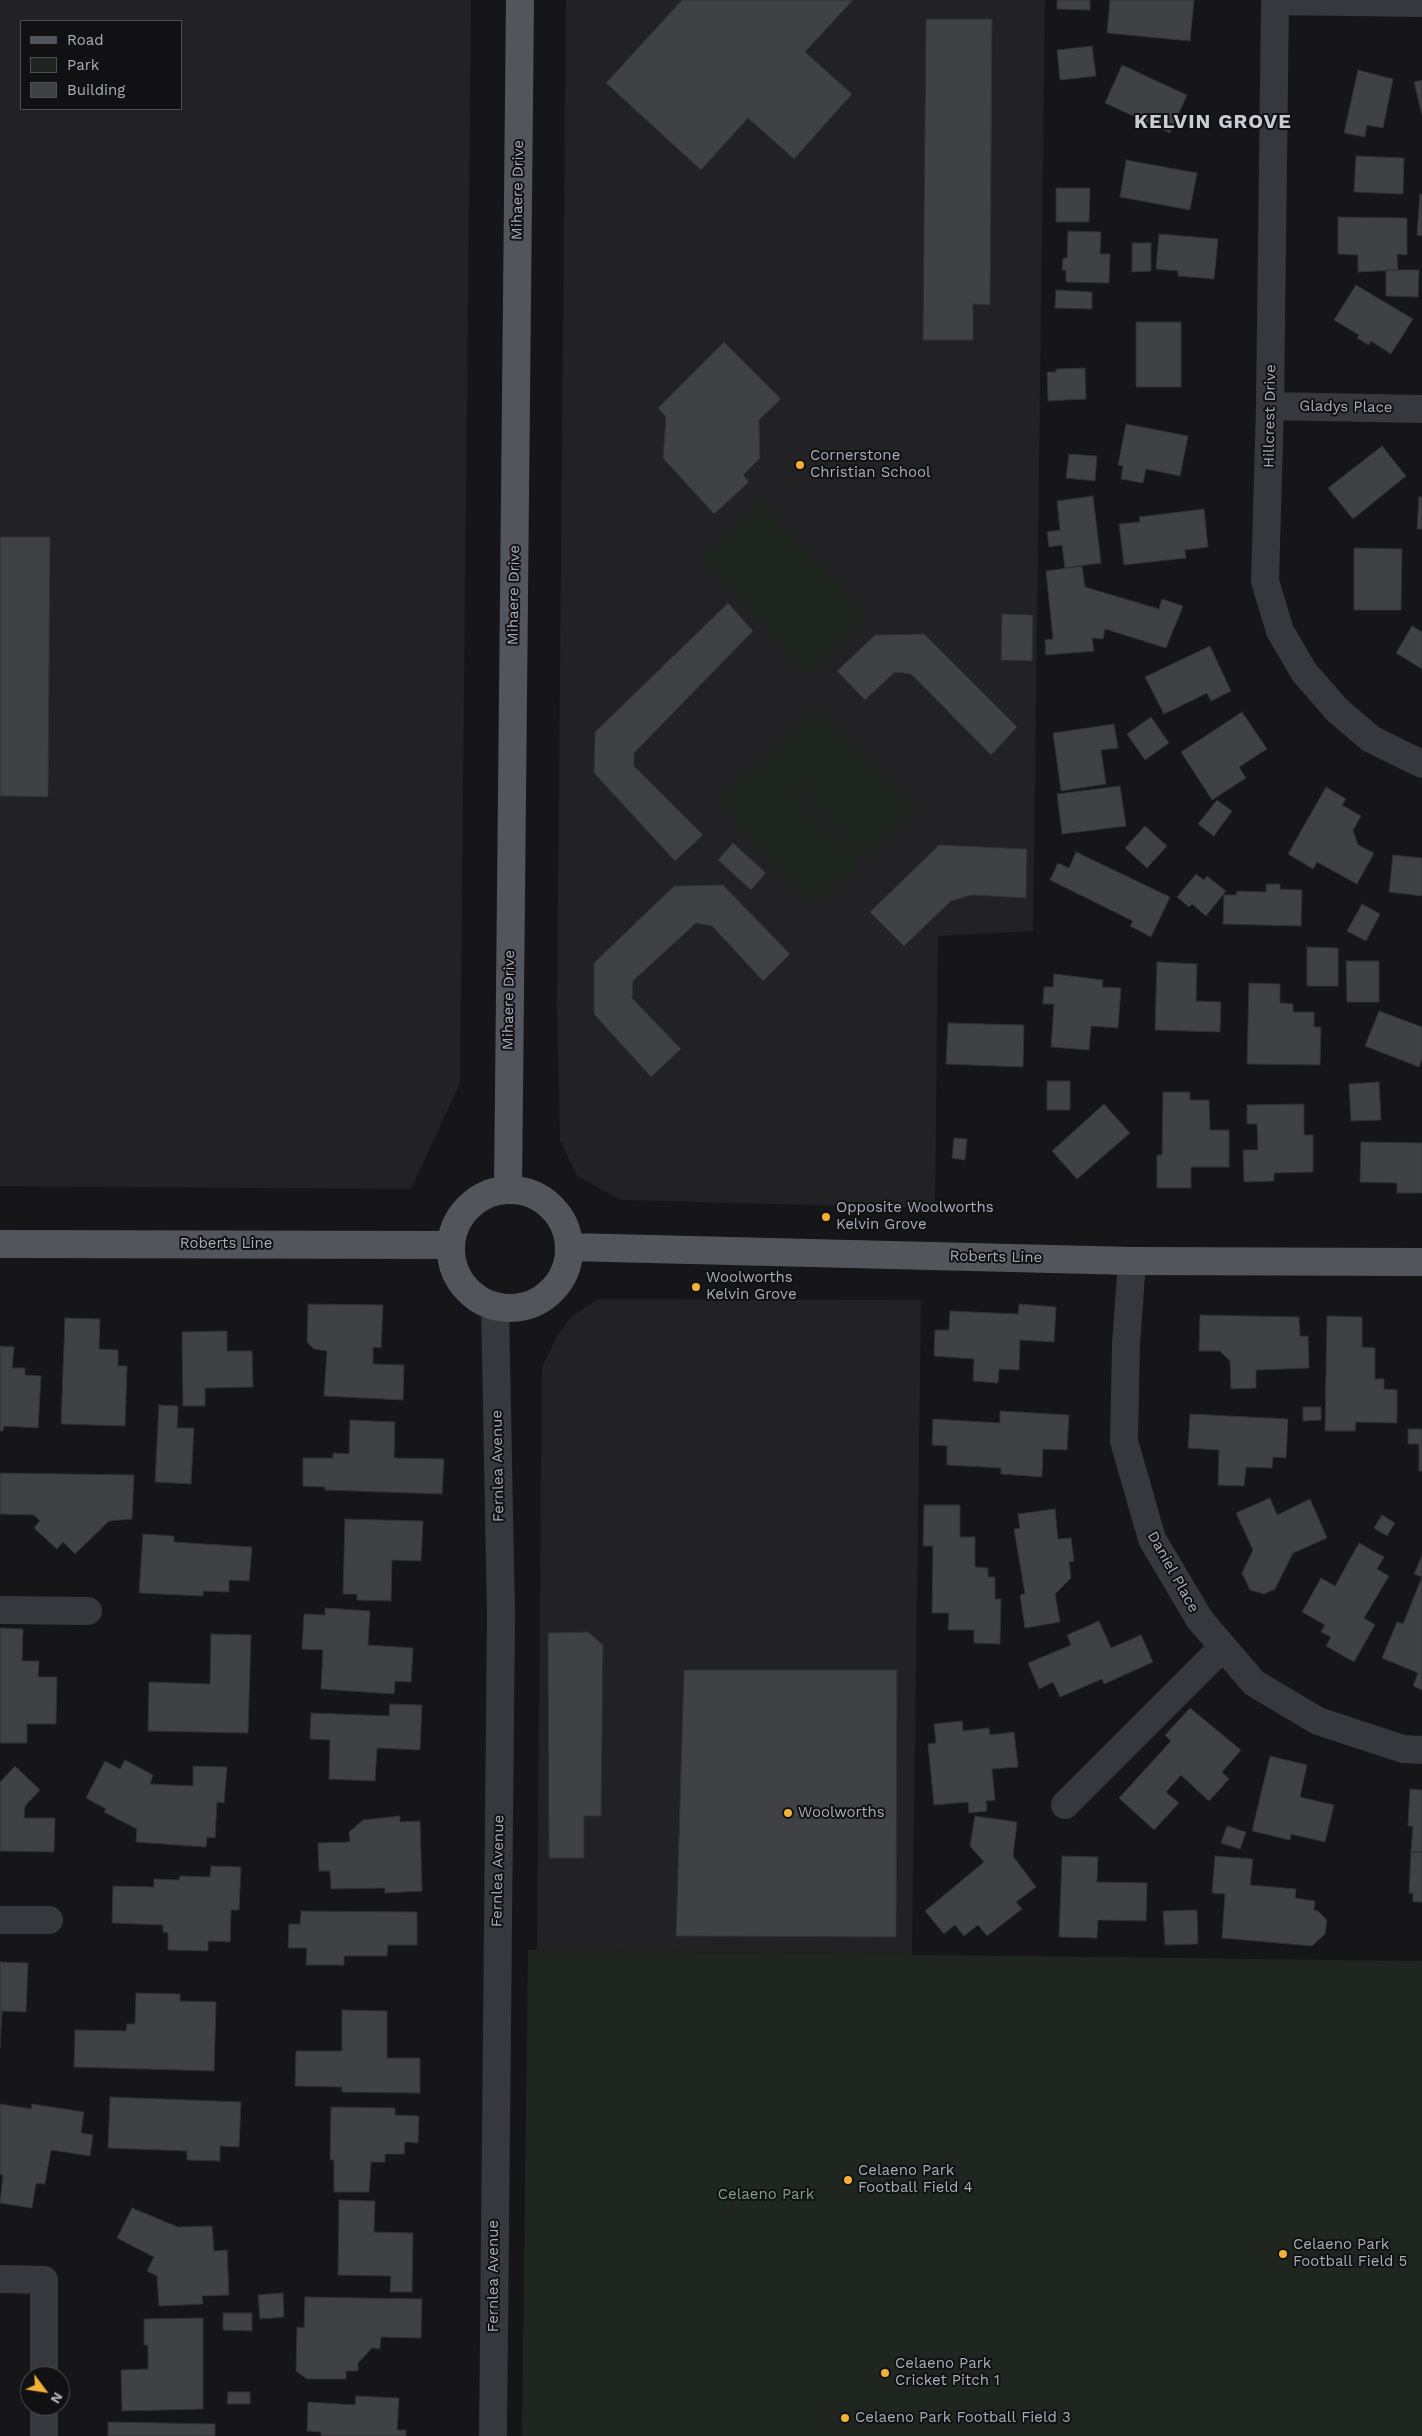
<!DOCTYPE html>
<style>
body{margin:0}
#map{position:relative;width:1422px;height:2436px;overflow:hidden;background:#161618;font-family:"Work Sans",sans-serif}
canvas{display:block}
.legend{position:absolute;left:20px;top:20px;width:162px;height:90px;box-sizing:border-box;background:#111113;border:1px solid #4d4f55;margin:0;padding:6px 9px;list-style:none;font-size:15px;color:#a8adb8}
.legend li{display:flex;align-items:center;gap:10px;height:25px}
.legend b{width:25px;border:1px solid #4d4f55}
.north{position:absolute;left:20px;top:2366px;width:50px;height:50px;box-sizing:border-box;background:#111113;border:1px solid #4d4f55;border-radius:50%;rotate:121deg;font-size:14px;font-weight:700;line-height:20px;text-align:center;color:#a8adb8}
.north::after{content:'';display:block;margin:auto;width:18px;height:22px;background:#f2b134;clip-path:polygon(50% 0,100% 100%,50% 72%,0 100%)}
</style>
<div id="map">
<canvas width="1422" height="2436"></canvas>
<ul class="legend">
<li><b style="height:6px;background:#53555c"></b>Road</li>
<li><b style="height:14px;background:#1e261f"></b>Park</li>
<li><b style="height:14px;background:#404145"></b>Building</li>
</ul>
<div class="north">N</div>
</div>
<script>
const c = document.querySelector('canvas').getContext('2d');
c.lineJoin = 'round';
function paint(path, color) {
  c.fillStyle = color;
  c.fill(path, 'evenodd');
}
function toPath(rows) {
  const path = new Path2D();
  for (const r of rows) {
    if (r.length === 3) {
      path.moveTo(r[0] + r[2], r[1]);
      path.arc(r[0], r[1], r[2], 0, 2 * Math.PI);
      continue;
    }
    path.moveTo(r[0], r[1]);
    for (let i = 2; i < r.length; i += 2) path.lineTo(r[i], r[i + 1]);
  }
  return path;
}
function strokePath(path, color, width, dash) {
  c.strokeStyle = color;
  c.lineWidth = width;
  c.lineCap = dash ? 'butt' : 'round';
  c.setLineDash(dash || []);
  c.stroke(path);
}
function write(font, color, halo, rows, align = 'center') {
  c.font = font + ' "Work Sans",sans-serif';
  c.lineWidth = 4;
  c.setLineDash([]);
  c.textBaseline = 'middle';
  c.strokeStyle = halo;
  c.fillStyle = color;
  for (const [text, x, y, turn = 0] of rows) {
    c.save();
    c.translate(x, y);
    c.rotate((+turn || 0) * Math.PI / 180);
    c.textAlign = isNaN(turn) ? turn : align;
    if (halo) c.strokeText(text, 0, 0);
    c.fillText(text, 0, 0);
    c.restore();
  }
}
paint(toPath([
 [0,0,471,0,460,1083,411,1189,0,1186],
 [21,21,181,21,181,109,21,109],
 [566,0,1045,0,1033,931,938,936,935,1208,621,1200,577,1176,560,1140,557,1005],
 [598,1299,921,1300,912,1955,537,1950,542,1368,557,1336,572,1316]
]), '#222225');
paint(toPath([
 [760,499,870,615,808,674,699,558],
 [816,706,915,810,866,858,766,754],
 [765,757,860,862,812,906,716,801],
 [528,1950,1422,1961,1422,2436,522,2436]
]), '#1e261f');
const building = toPath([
 [682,0,853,0,805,52,852,94,794,159,748,118,701,170,606,83,682,0],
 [1057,0,1090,0,1090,10,1057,9,1057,0],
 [1110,0,1194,0,1190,41,1107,33,1110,0],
 [926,19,992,19,990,305,973,304,973,340,923,340,926,19],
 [1092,46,1096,76,1060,80,1057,50,1092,46],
 [1122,65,1187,95,1170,133,1105,103,1122,65],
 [1358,70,1393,79,1383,128,1367,125,1365,137,1344,133,1358,70],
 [1422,80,1422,115,1414,82,1422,80],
 [1356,156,1404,158,1403,194,1354,192,1356,156],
 [1126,160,1197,173,1190,210,1120,197,1126,160],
 [1056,188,1090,188,1089,222,1056,222,1056,188],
 [1420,194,1422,194,1422,236,1417,235,1420,194],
 [1338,217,1407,218,1407,255,1397,254,1398,270,1358,272,1358,255,1338,254,1338,217],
 [1068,231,1101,232,1100,254,1110,254,1109,283,1066,282,1066,270,1062,270,1063,258,1067,258,1068,231],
 [1159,234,1218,239,1214,279,1178,276,1178,271,1156,269,1159,234],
 [1132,243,1151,243,1151,271,1132,272,1132,243],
 [1386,270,1419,270,1418,297,1386,296,1386,270],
 [1356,285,1413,319,1391,354,1371,341,1369,345,1357,338,1359,335,1334,320,1356,285],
 [1056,290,1092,292,1092,309,1055,308,1056,290],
 [1136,322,1181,322,1181,387,1136,387,1136,322],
 [724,342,781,399,759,420,760,458,743,475,749,482,714,514,663,458,666,417,658,408,724,342],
 [1085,368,1086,399,1048,401,1047,372,1056,372,1056,369,1085,368],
 [1126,424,1188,436,1180,476,1146,469,1143,483,1121,479,1123,466,1118,465,1126,424],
 [1382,446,1406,476,1353,519,1328,488,1382,446],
 [1069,454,1097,456,1095,481,1066,478,1069,454],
 [1093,496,1101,563,1065,568,1062,545,1049,547,1047,532,1060,530,1057,501,1093,496],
 [1419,497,1422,497,1422,529,1417,529,1419,497],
 [1204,509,1208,547,1185,550,1186,558,1124,565,1119,524,1140,522,1139,517,1204,509],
 [0,537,50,537,48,797,0,796,0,537],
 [1354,548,1402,549,1401,610,1354,610,1354,548],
 [1082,566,1085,587,1159,609,1162,599,1183,606,1166,648,1105,629,1103,639,1092,638,1094,651,1046,655,1045,640,1053,639,1046,571,1082,566],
 [728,603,753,631,634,753,634,766,703,835,675,861,594,773,595,732,728,603],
 [1002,614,1033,615,1032,661,1001,660,1002,614],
 [1412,626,1422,632,1422,669,1396,653,1412,626],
 [924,634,1017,727,991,755,911,674,895,672,865,700,837,671,875,635,924,634],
 [1210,646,1231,691,1211,701,1207,693,1164,714,1145,677,1210,646],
 [1242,712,1267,749,1239,767,1246,778,1212,800,1181,752,1242,712],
 [1151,717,1169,743,1145,760,1127,734,1151,717],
 [1114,724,1118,748,1101,750,1106,784,1061,791,1053,733,1114,724],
 [1120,786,1126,826,1062,834,1057,794,1120,786],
 [1326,787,1346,799,1342,805,1361,816,1353,830,1358,845,1374,853,1357,884,1317,862,1313,869,1288,854,1326,787],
 [1217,800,1232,811,1214,836,1198,824,1217,800],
 [1145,826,1167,846,1147,868,1125,848,1145,826],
 [733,843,766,873,751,890,718,860,733,843],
 [939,845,1027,849,1026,898,971,895,951,901,904,946,870,912,939,845],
 [1076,852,1170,897,1151,937,1130,926,1133,921,1050,880,1058,863,1069,868,1076,852],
 [1393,855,1422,858,1422,896,1389,892,1393,855],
 [1196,874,1204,880,1207,876,1226,891,1206,916,1192,904,1189,907,1177,897,1196,874],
 [1266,884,1280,884,1280,889,1302,890,1301,926,1223,924,1224,895,1236,895,1237,891,1266,892,1266,884],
 [723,885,790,954,763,981,712,926,696,923,633,981,632,998,681,1049,651,1077,594,1014,594,963,674,886,723,885],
 [1362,904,1380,914,1366,941,1347,931,1362,904],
 [1307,947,1338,948,1338,986,1307,986,1307,947],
 [1346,961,1379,961,1379,1002,1347,1002,1346,961],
 [1157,962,1197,964,1196,1001,1221,1002,1220,1032,1155,1030,1157,962],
 [1054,974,1103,980,1102,987,1121,988,1118,1028,1091,1026,1089,1050,1051,1047,1054,1004,1043,1004,1044,987,1053,987,1054,974],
 [1249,983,1280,984,1280,1003,1293,1004,1293,1012,1314,1012,1314,1027,1321,1027,1320,1065,1247,1064,1249,983],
 [1379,1011,1422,1027,1422,1059,1419,1067,1365,1046,1379,1011],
 [948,1023,1024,1025,1023,1067,946,1064,948,1023],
 [1047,1081,1070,1081,1070,1110,1047,1110,1047,1081],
 [1379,1082,1381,1120,1351,1121,1349,1084,1379,1082],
 [1163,1092,1190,1092,1190,1100,1209,1100,1210,1130,1229,1130,1229,1167,1191,1167,1191,1188,1157,1188,1157,1155,1162,1155,1163,1092],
 [1104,1104,1130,1133,1077,1179,1052,1151,1104,1104],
 [1304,1104,1304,1135,1313,1135,1313,1172,1274,1173,1274,1181,1244,1182,1243,1150,1258,1150,1257,1124,1247,1124,1247,1105,1304,1104],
 [954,1138,967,1139,965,1160,952,1158,954,1138],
 [1361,1142,1422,1143,1422,1193,1397,1193,1397,1183,1360,1182,1361,1142],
 [308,1304,383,1305,381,1348,373,1347,373,1364,404,1365,403,1400,324,1396,327,1351,314,1349,307,1342,308,1304],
 [1019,1304,1056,1307,1054,1342,1020,1340,1019,1370,999,1369,998,1383,973,1381,974,1359,934,1356,935,1330,949,1330,950,1311,1018,1314,1019,1304],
 [1200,1315,1299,1317,1300,1336,1308,1336,1309,1368,1256,1370,1256,1388,1231,1389,1230,1361,1220,1351,1199,1351,1200,1315],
 [1327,1316,1362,1317,1362,1347,1375,1348,1375,1379,1384,1379,1384,1389,1397,1390,1397,1423,1356,1422,1355,1431,1325,1431,1327,1316],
 [65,1318,100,1319,99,1349,118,1350,118,1366,127,1366,125,1426,61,1424,65,1318],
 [227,1331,227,1351,252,1351,253,1387,205,1388,205,1406,183,1406,182,1332,227,1331],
 [0,1346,14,1347,12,1368,25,1368,25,1375,41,1376,38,1428,4,1426,3,1431,0,1431,0,1346],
 [159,1405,178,1406,177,1428,194,1428,191,1484,155,1482,159,1405],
 [1303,1407,1321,1407,1321,1420,1303,1421,1303,1407],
 [1000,1411,1069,1415,1067,1450,1043,1449,1042,1477,1001,1474,1001,1468,947,1465,947,1446,932,1445,933,1419,1000,1423,1000,1411],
 [1190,1414,1288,1419,1286,1458,1273,1457,1272,1468,1246,1467,1244,1486,1218,1485,1219,1450,1188,1448,1190,1414],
 [350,1420,395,1422,394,1458,444,1459,442,1494,325,1490,325,1487,303,1486,303,1458,333,1458,333,1453,349,1454,350,1420],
 [1408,1429,1422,1429,1422,1471,1419,1471,1419,1444,1408,1444,1408,1429],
 [0,1473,134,1475,132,1519,109,1521,75,1554,63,1542,57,1549,34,1528,40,1521,34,1515,0,1514,0,1473],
 [1270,1498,1277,1515,1310,1499,1327,1538,1293,1553,1275,1589,1264,1594,1250,1590,1242,1573,1253,1550,1236,1513,1270,1498],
 [924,1505,960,1505,960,1537,975,1537,975,1567,988,1568,988,1577,995,1577,995,1599,1001,1599,1000,1644,974,1643,974,1630,948,1630,949,1613,932,1613,933,1546,923,1546,924,1505],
 [1055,1509,1058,1539,1071,1538,1074,1561,1069,1562,1071,1578,1055,1594,1060,1622,1025,1628,1020,1595,1025,1594,1014,1529,1020,1528,1018,1514,1055,1509],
 [1382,1515,1395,1523,1387,1536,1374,1528,1382,1515],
 [345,1519,423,1521,421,1561,392,1560,391,1601,357,1600,357,1594,343,1594,345,1519],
 [143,1534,174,1536,174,1542,252,1547,249,1581,229,1580,229,1592,203,1591,203,1596,139,1593,143,1534],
 [1359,1543,1384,1557,1377,1569,1389,1576,1364,1618,1375,1625,1354,1662,1326,1646,1331,1637,1321,1632,1325,1625,1302,1612,1321,1578,1335,1586,1359,1543],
 [1422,1556,1422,1690,1413,1686,1418,1673,1382,1658,1397,1622,1403,1624,1422,1577,1414,1574,1422,1556],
 [325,1608,370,1611,368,1645,413,1648,411,1682,395,1681,394,1694,321,1689,323,1650,302,1649,304,1614,325,1615,325,1608],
 [1099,1621,1111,1648,1141,1635,1153,1662,1104,1684,1102,1679,1060,1697,1053,1682,1039,1689,1028,1663,1071,1645,1067,1635,1099,1621],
 [0,1628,23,1629,22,1661,39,1661,38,1677,57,1677,56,1724,27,1724,27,1743,0,1743,0,1628],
 [588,1632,603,1645,601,1816,584,1816,584,1858,549,1858,548,1633,588,1632],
 [211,1634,251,1635,248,1733,148,1731,149,1682,210,1684,211,1634],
 [684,1670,897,1670,896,1937,676,1936,684,1670],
 [390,1704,422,1705,420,1750,377,1748,375,1781,329,1779,330,1740,310,1739,311,1713,389,1716,390,1704],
 [1190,1708,1241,1750,1222,1772,1229,1779,1209,1801,1181,1775,1166,1792,1179,1803,1154,1830,1119,1798,1171,1741,1165,1735,1190,1708],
 [962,1721,963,1731,989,1728,990,1735,1014,1732,1018,1767,992,1769,995,1800,986,1801,987,1811,969,1813,968,1802,934,1805,928,1744,936,1743,934,1724,962,1721],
 [1270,1756,1307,1765,1300,1797,1334,1805,1325,1842,1291,1834,1290,1840,1252,1831,1270,1756],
 [125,1760,153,1775,150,1784,193,1786,193,1766,227,1767,224,1803,217,1802,215,1838,207,1837,206,1847,136,1842,137,1829,104,1812,106,1809,86,1798,105,1761,120,1769,125,1760],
 [15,1766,40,1790,25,1806,24,1818,55,1818,54,1852,0,1851,0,1782,15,1766],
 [1410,1789,1422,1790,1422,1852,1411,1852,1413,1826,1408,1826,1410,1789],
 [400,1816,400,1822,420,1821,422,1891,385,1893,385,1888,331,1889,330,1871,319,1871,318,1843,350,1842,349,1832,363,1820,400,1816],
 [975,1816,1017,1822,1013,1856,1036,1887,1016,1902,1022,1909,987,1936,978,1925,964,1936,955,1925,944,1934,925,1911,984,1862,970,1846,975,1816],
 [1227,1826,1246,1832,1240,1849,1221,1843,1227,1826],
 [1411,1852,1422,1852,1422,1902,1413,1902,1413,1893,1409,1893,1411,1852],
 [1062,1856,1098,1857,1097,1882,1147,1883,1146,1921,1098,1920,1097,1938,1059,1937,1062,1856],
 [1215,1856,1253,1859,1250,1885,1296,1889,1295,1898,1315,1901,1314,1910,1318,1911,1327,1920,1325,1934,1312,1946,1222,1938,1225,1894,1212,1893,1215,1856],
 [211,1866,241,1867,239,1910,231,1910,230,1942,208,1941,208,1951,168,1950,168,1933,163,1932,163,1925,112,1923,113,1886,154,1887,154,1879,179,1880,180,1876,210,1877,211,1866],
 [1197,1910,1198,1944,1165,1945,1163,1911,1197,1910],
 [301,1911,417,1912,417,1945,388,1945,387,1956,344,1956,344,1965,306,1965,307,1948,288,1948,289,1924,300,1924,301,1911],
 [0,1962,28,1963,26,2012,2,2011,0,2048,0,1962],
 [136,1993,180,1994,180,2001,216,2002,214,2071,74,2067,75,2030,126,2031,127,2024,135,2024,136,1993],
 [342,2010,387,2011,387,2058,420,2058,420,2093,342,2092,342,2087,295,2086,296,2051,342,2051,342,2010],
 [110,2097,241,2102,239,2147,220,2146,220,2161,187,2160,187,2151,108,2148,110,2097],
 [0,2104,31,2109,32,2104,84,2112,81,2133,93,2135,90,2156,51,2150,45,2184,36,2183,32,2208,0,2203,3,2175,0,2174,0,2104],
 [331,2107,395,2108,395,2115,419,2116,418,2143,405,2142,404,2154,385,2154,385,2162,371,2162,369,2192,334,2192,334,2160,330,2160,331,2107],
 [339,2200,375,2201,374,2232,413,2233,412,2292,390,2292,391,2276,338,2275,339,2200],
 [132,2208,178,2227,212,2226,214,2251,227,2250,229,2295,202,2296,203,2304,159,2306,157,2276,147,2271,154,2257,117,2238,132,2208],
 [283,2293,284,2317,260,2319,258,2295,283,2293],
 [305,2297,422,2299,421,2338,381,2337,380,2349,372,2348,358,2363,358,2371,346,2371,346,2379,307,2379,296,2371,297,2327,304,2328,305,2297],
 [223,2313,252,2313,252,2331,223,2330,223,2313],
 [203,2318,203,2409,122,2411,121,2370,148,2369,148,2345,144,2345,144,2319,203,2318],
 [228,2392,250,2392,250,2404,227,2404,228,2392],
 [356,2396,399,2398,397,2430,406,2430,406,2436,321,2436,321,2432,307,2431,308,2402,355,2405,356,2396],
 [108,2422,215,2424,215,2436,108,2436,108,2422]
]);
paint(building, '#404145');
strokePath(building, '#303034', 1);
strokePath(toPath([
 [1275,0,1270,406,1265,581,1280,631,1304,672,1337,710,1371,739,1422,764],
 [1275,1,1422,3],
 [1270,406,1422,409],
 [1132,1261,1126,1345,1124,1441,1152,1539,1200,1620,1254,1683,1318,1721,1403,1749,1422,1750],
 [0,1610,88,1611],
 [1065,1805,1223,1647],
 [0,1920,49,1920],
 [0,2279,44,2280,44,2376],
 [44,2436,44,2406],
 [493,2436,501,1615,495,1307]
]), '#37383d', 28);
strokePath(toPath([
 [508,1190,520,0],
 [510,1249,59],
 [0,1244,451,1245],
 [570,1247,1132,1261,1422,1262]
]), '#53555c', 28);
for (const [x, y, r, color] of [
 [800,465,5,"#f2b134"],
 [826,1217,5,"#f2b134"],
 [696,1287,5,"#f2b134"],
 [788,1813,5,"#f2b134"],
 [848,2180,5,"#f2b134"],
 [1283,2254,5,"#f2b134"],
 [885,2373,5,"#f2b134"],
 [845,2418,5,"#f2b134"]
]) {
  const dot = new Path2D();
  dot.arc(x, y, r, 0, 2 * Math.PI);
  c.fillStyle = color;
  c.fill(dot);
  strokePath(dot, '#111113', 2);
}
write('15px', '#a8adb8', '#111113', [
 ["Mihaere Drive",518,190,-89],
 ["Gladys Place",1346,407,1],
 ["Hillcrest Drive",1270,416,-89],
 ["Mihaere Drive",514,595,-89],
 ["Mihaere Drive",509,1000,-89],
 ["Roberts Line",226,1244],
 ["Roberts Line",996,1257,1],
 ["Fernlea Avenue",498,1466,-91],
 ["Daniel Place",1173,1572,61],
 ["Fernlea Avenue",498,1871,-89],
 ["Fernlea Avenue",494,2276,-90]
]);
write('15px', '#a8adb8', '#111113', [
 ["Cornerstone",810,456],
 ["Christian School",810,473],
 ["Opposite Woolworths",836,1208],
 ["Kelvin Grove",836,1225],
 ["Woolworths",706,1278],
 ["Kelvin Grove",706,1295],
 ["Woolworths",798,1813],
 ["Celaeno Park",858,2171],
 ["Football Field 4",858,2188],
 ["Celaeno Park",1293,2245],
 ["Football Field 5",1293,2262],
 ["Celaeno Park",895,2364],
 ["Cricket Pitch 1",895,2381],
 ["Celaeno Park Football Field 3",855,2418]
], 'left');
write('15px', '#7fa381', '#111113', [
 ["Celaeno Park",766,2195]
]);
c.letterSpacing = '1px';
write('bold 20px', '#c9ccd4', '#111113', [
 ["KELVIN GROVE",1213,122]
]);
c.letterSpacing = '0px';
</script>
